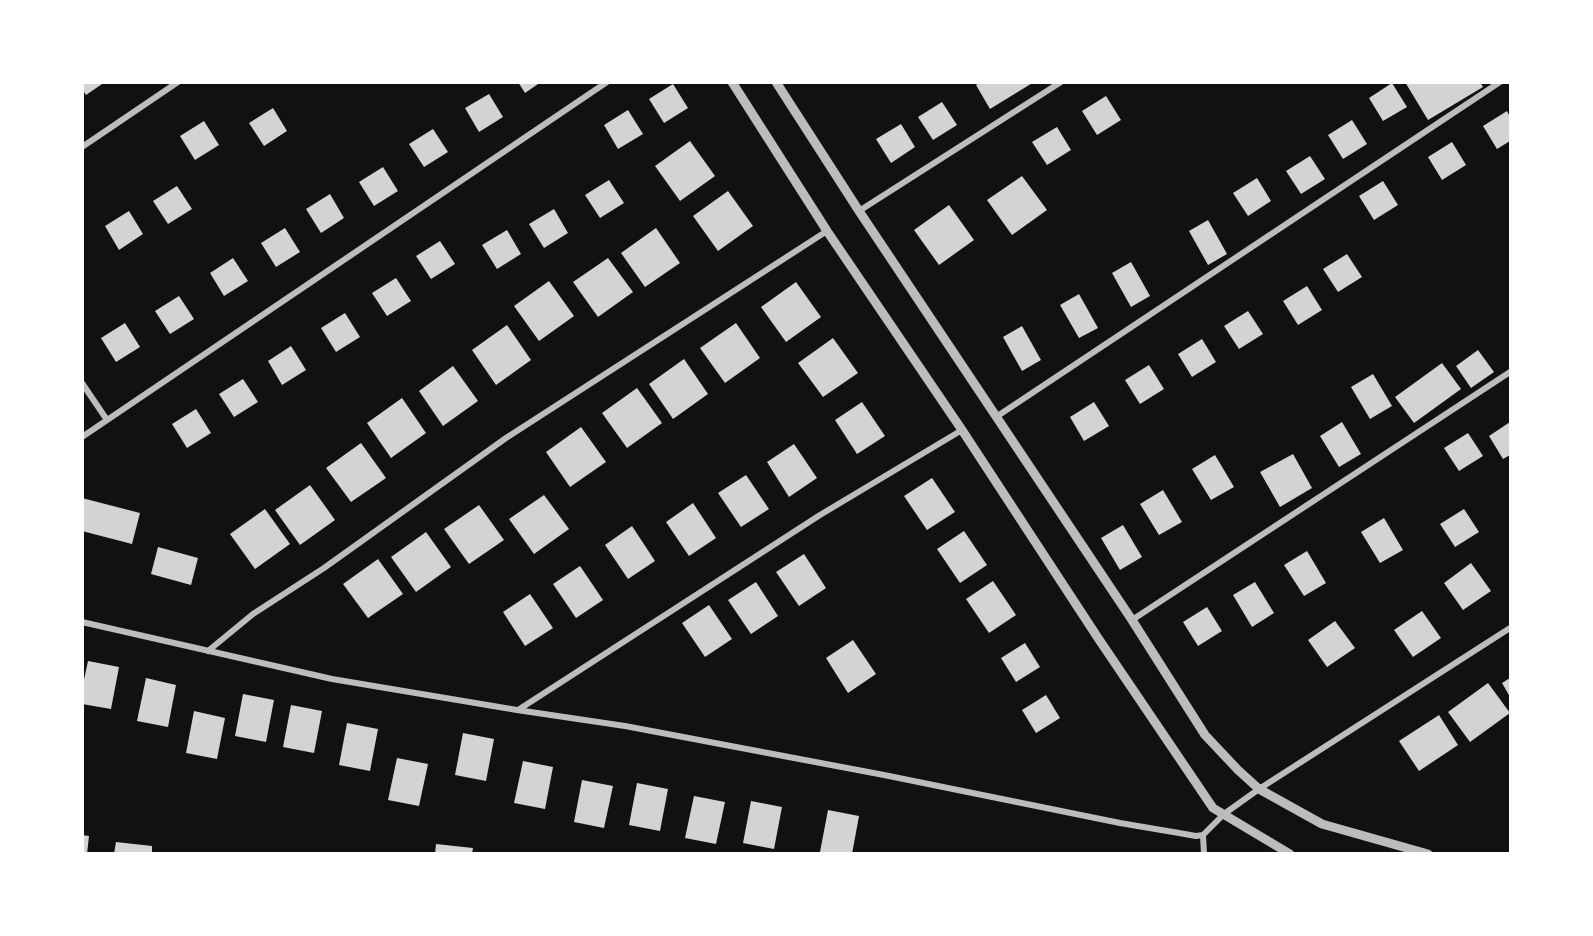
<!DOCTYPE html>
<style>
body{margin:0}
#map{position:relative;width:1593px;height:936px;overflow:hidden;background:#111;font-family:"PT Serif",serif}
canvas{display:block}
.frame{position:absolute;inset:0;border:84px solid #fff;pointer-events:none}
</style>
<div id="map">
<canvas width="1593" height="936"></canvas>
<div class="frame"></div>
</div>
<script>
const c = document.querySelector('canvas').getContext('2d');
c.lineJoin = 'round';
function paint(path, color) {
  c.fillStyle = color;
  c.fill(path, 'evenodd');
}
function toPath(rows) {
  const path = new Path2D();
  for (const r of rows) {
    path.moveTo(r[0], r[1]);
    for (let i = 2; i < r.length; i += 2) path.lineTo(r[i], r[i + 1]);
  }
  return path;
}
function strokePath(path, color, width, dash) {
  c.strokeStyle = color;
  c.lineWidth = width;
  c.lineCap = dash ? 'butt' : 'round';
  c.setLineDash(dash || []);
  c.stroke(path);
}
paint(toPath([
 [82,82,105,82,86,95,82,89],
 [518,82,541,82,525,93],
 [981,82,1034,82,990,109,976,85],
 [1405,82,1480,82,1483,87,1428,120],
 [1392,83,1407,107,1383,121,1369,98],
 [673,84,688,108,664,123,649,99],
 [489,94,503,117,479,132,465,108],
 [1106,96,1121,120,1097,135,1082,111],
 [942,102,957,125,933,140,918,117],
 [273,108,287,131,264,146,249,123],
 [628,110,643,134,618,149,604,125],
 [1507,111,1510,117,1510,141,1497,149,1483,126],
 [1352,120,1367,144,1343,159,1328,135],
 [204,121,219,145,195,160,180,136],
 [901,124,915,147,891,163,876,139],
 [1057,127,1071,150,1047,165,1032,142],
 [433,129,448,152,424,167,409,144],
 [690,141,715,176,680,201,655,166],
 [1452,142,1466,165,1442,180,1428,157],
 [1310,156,1325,179,1301,194,1286,171],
 [383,167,398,191,374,206,359,182],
 [1022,176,1047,210,1012,235,987,200],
 [1257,178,1271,201,1248,216,1233,193],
 [609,180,624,203,600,218,585,195],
 [1383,181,1398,205,1374,220,1359,196],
 [177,186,192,209,168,224,153,201],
 [728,191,753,226,718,251,693,216],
 [330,194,344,218,321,233,306,209],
 [949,205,974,240,939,265,914,230],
 [554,209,568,233,544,248,529,224],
 [129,211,143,234,119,250,105,226],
 [1208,220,1227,254,1208,265,1189,231],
 [285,228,300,252,276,267,261,243],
 [656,228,680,263,645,287,621,253],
 [507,230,521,254,497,269,482,245],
 [440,241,455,264,431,279,416,256],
 [1347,254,1362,277,1338,292,1323,269],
 [233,258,248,281,224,296,210,273],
 [608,258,633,292,598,317,573,282],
 [1131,262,1150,296,1131,307,1112,273],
 [396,278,411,301,387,316,372,293],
 [549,281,574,316,539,341,514,306],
 [796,282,821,317,786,342,761,307],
 [1307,286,1322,310,1298,325,1283,301],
 [1079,294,1098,328,1079,338,1060,305],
 [179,296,194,319,170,334,155,311],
 [1248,311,1263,334,1239,349,1224,326],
 [345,313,360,337,336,352,321,328],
 [125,323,140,347,116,362,101,338],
 [736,323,760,358,725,383,700,348],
 [507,325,531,360,496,385,472,350],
 [1022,326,1041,360,1022,371,1003,337],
 [833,338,858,373,823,397,798,363],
 [1202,339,1216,362,1192,377,1178,354],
 [291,346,306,370,282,385,268,361],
 [1478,350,1494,372,1471,388,1456,366],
 [684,359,708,394,673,419,649,384],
 [1442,363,1461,389,1414,423,1395,397],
 [1149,365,1164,389,1140,404,1125,380],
 [453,366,478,401,443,426,419,391],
 [1373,374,1392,406,1370,419,1351,387],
 [243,379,258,402,234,417,219,394],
 [637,388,662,423,627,448,602,413],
 [402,398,426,433,391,458,367,423],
 [862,402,885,436,857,454,835,420],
 [1094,402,1109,426,1084,441,1070,417],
 [196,409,211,433,187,448,172,424],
 [1342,422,1361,454,1339,467,1320,436],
 [1510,422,1510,455,1503,459,1489,436],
 [581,427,606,462,570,487,546,452],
 [1468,433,1483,456,1459,471,1444,448],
 [361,443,386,478,351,502,326,468],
 [794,444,817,478,789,497,767,462],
 [1293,454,1312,488,1280,507,1260,472],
 [1215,455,1234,487,1211,500,1192,469],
 [746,475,769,509,741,527,718,493],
 [932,478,955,512,927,530,904,496],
 [310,485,335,520,300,545,275,510],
 [1163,490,1182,522,1159,535,1140,504],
 [544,495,569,529,534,554,509,519],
 [82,498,140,513,132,544,82,531],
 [693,503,716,538,689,556,666,522],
 [479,505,504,540,469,564,444,529],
 [265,509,290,544,255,569,230,534],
 [1464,509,1479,532,1455,547,1440,524],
 [1384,518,1403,550,1380,563,1361,532],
 [1123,525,1142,557,1120,570,1101,538],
 [632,526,655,561,628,579,605,545],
 [964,531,987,565,960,583,937,549],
 [426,532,451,567,416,592,391,557],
 [158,547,198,558,191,585,151,574],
 [1307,551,1326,583,1304,596,1284,565],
 [804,554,826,588,799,606,776,572],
 [378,559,403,594,368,618,343,584],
 [1471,563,1491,591,1463,610,1444,583],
 [580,566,603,600,576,618,553,584],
 [993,581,1016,615,989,633,966,599],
 [756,582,778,616,751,634,728,600],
 [1255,582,1274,613,1252,627,1233,595],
 [530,594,553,628,525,646,503,612],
 [709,605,732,639,705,657,682,623],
 [1207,607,1222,631,1198,646,1183,622],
 [1422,611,1441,638,1413,657,1394,630],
 [1335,621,1355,648,1327,667,1308,640],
 [853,640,876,674,848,693,826,658],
 [1025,643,1040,667,1016,682,1001,658],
 [88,661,119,667,111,709,82,704,82,689],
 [146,678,176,685,168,727,137,721],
 [1510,678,1510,697,1502,683],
 [1488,683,1510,713,1470,742,1448,712],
 [243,694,274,700,266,742,235,736],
 [1046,695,1060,718,1036,733,1022,710],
 [291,705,322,711,314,753,283,747],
 [194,711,225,718,217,759,186,753],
 [1439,715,1458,745,1419,771,1399,741],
 [347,723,378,729,370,771,339,765],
 [463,733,494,739,486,781,455,775],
 [397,758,428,764,419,806,388,800],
 [523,761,553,767,545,809,514,803],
 [582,780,613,786,604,828,574,822],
 [637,783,668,789,660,831,629,825],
 [694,796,725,802,716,844,685,838],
 [751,801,782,807,774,849,743,843],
 [828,810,859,816,852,854,820,852],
 [82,835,89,836,87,854,82,854],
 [116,842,152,846,152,854,114,854],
 [436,844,473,848,472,854,435,854]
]), '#d3d3d3');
strokePath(toPath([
 [82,147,178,82],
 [859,211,1061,82],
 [82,383,107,420],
 [996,417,1500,82],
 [82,437,607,82],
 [1132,620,1510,372],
 [82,622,332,679,517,710,625,726,884,775,1120,823,1179,833,1196,836,1203,835],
 [208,651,253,614,324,568,506,438,827,231],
 [518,710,820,515,962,430],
 [1204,854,1203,835,1224,814,1259,789,1510,628]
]), '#bcbcbc', 6);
strokePath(toPath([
 [732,82,827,231,962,430,1098,638,1213,808,1290,854],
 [776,82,859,211,1132,620,1205,735,1238,770,1259,789,1322,824,1428,854]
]), '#bcbcbc', 9);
</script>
